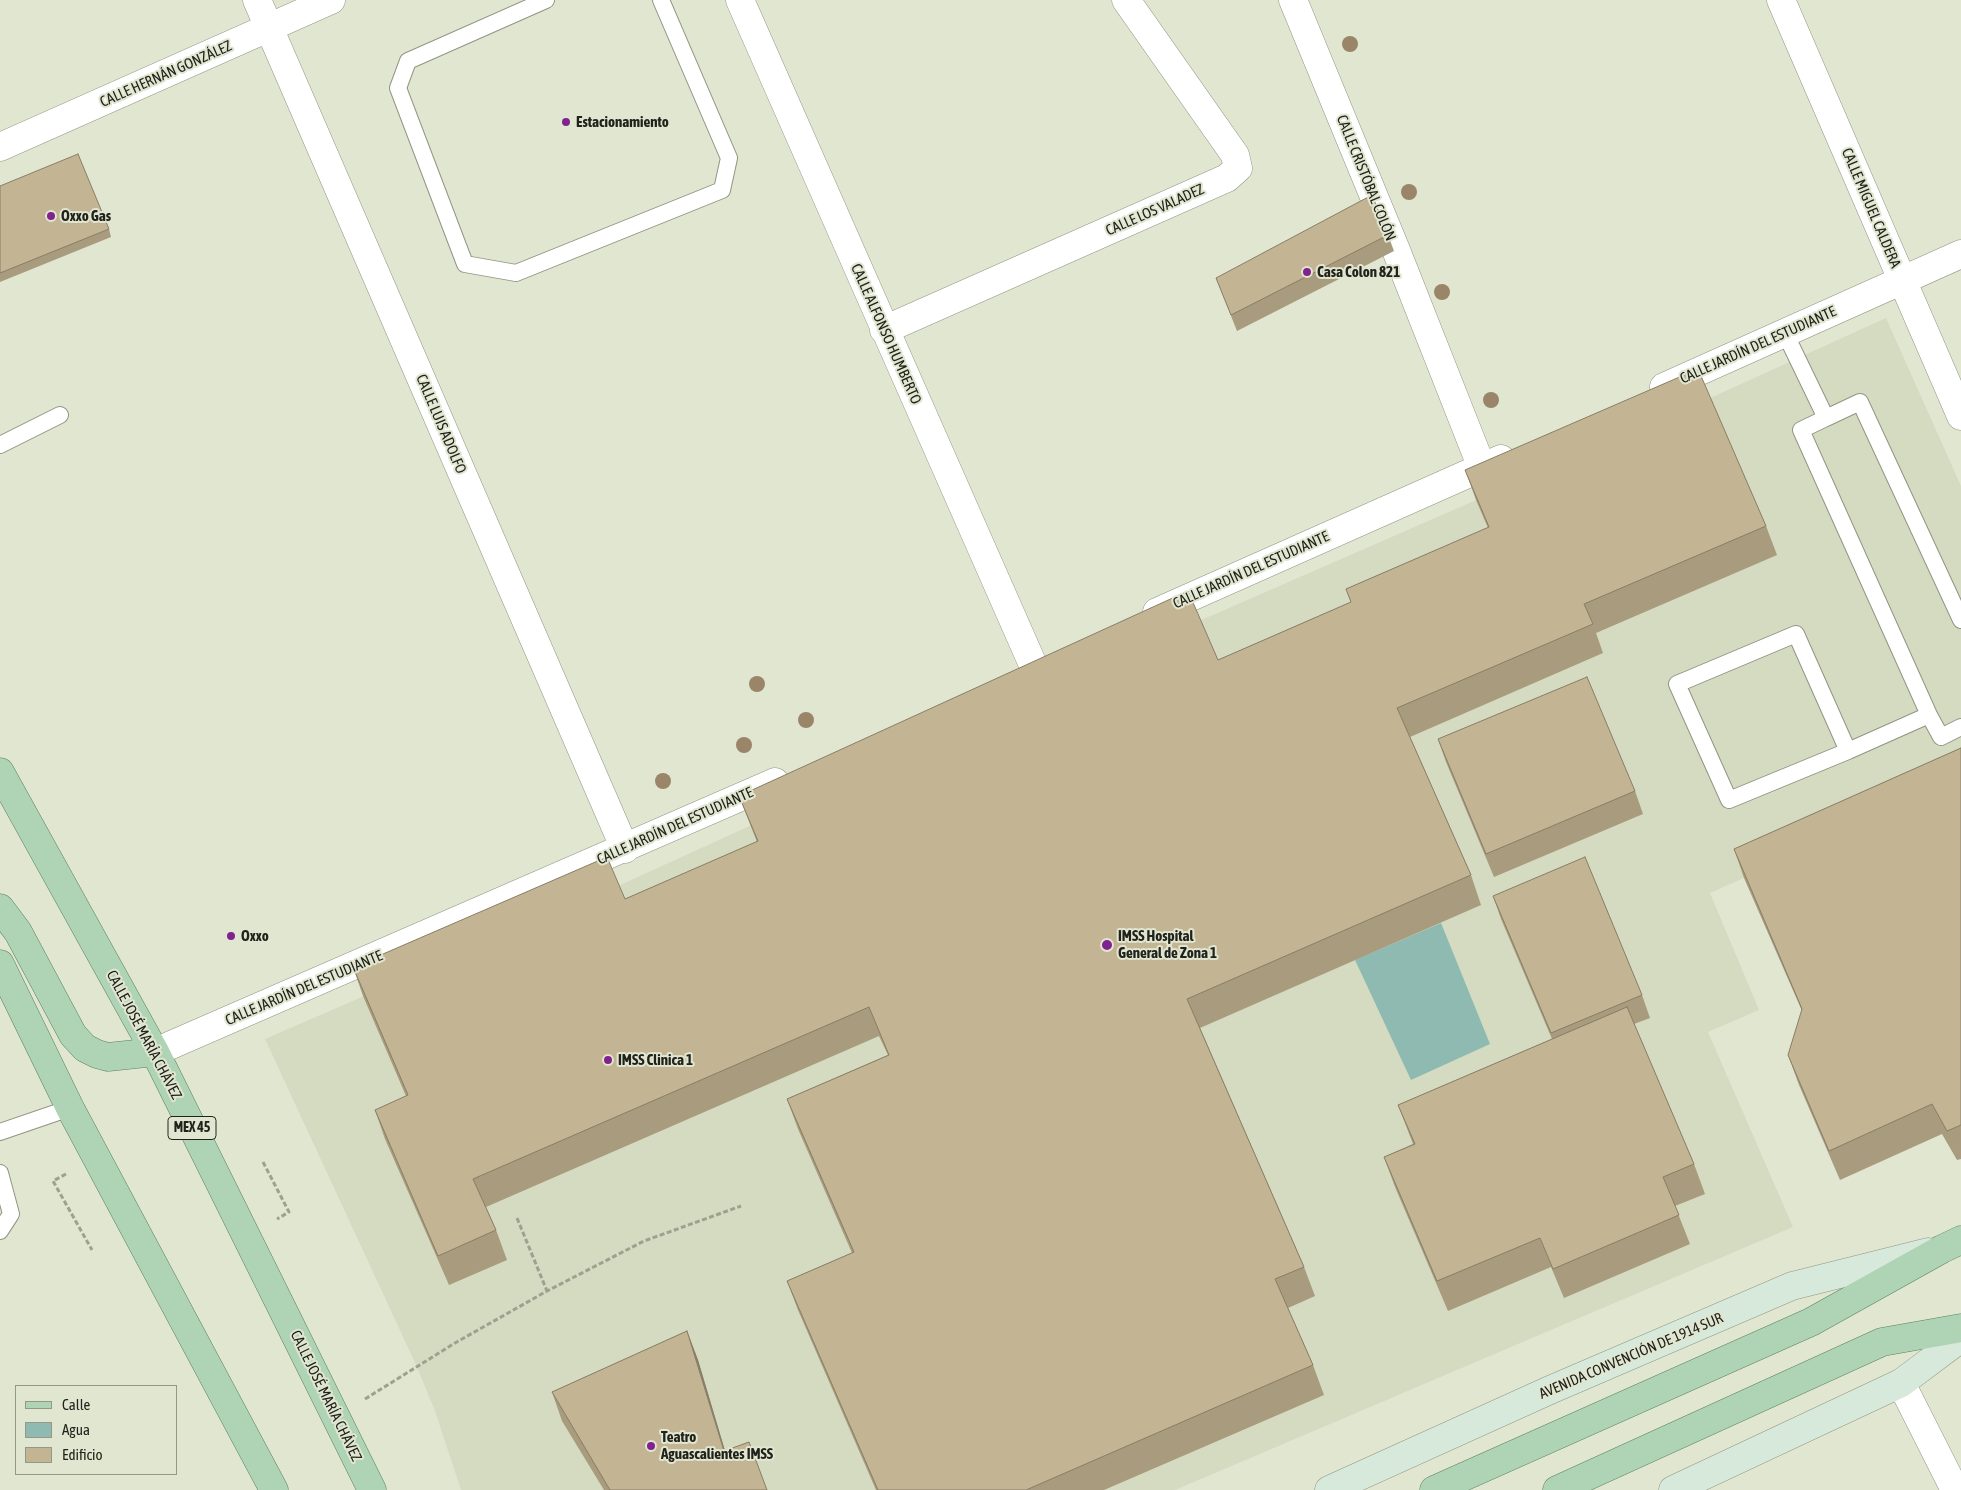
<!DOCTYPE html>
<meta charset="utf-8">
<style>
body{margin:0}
#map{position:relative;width:1961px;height:1490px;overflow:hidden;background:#e1e6d1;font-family:"Asap Condensed",sans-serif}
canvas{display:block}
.legend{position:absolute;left:15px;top:1385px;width:162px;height:90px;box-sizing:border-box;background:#e1e6d1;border:1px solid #949888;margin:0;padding:6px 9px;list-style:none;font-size:15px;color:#21221b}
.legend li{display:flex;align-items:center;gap:10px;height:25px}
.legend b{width:25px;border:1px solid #949888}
</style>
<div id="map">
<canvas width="1961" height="1490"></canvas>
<ul class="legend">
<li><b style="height:6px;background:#afd3b5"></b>Calle</li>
<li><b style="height:14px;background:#8ebab1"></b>Agua</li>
<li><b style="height:14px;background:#c3b493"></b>Edificio</li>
</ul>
</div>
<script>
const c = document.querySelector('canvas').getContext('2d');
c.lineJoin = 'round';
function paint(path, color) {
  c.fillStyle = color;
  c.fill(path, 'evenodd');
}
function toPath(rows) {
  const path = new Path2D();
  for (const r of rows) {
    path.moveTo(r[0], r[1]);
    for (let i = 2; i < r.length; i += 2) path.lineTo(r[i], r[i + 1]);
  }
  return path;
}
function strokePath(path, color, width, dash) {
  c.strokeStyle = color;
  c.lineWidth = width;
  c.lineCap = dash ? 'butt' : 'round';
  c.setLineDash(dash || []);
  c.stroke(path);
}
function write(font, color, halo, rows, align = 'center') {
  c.font = font + ' "Asap Condensed",sans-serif';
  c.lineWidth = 4;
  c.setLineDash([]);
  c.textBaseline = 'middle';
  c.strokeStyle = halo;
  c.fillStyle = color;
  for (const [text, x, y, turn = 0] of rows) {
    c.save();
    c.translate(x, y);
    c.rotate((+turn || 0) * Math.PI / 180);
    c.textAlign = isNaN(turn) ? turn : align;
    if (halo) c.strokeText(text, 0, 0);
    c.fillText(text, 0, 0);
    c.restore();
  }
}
paint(toPath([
 [1886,318,1961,486,1961,782,1710,893,1759,1010,1708,1032,1793,1227,1175,1490,461,1490,435,1411,417,1367,265,1039,618,886,1199,621,1708,399]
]), '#d4dbc0');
paint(toPath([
 [1441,923,1490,1044,1411,1080,1355,960]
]), '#8ebab1');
const lane = toPath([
 [546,0,408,61,398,88,465,264,516,273,722,190,729,158,661,0],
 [1785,333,1826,418,1860,402,1961,620],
 [1826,418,1801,430,1929,715],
 [0,445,60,415],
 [1848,751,1796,634,1677,684,1729,800,1848,751,1929,715,1941,737,1961,727],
 [0,1132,70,1108],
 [0,1173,11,1214,0,1231]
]);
const street = toPath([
 [257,0,625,849],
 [740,0,1034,667],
 [1293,0,1396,250,1482,468],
 [1781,0,1961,416],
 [0,147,331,0],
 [884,330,1227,178,1238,168,1235,155,1126,0],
 [1664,387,1961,254],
 [1157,612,1501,459],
 [155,1052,775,782],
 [1901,1383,1955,1490]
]);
const secondary = toPath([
 [1329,1490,1550,1390,1792,1286,1928,1252],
 [1673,1490,1901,1383,1961,1338]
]);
const primary = toPath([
 [0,772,155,1052,372,1490],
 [0,908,18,932,73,1035,85,1048,97,1054,108,1057,155,1052],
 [0,964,70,1108,274,1490],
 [1434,1490,1811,1322,1942,1249,1961,1240],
 [1557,1490,1882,1342,1961,1328]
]);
strokePath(lane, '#919582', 18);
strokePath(street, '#919582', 29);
strokePath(secondary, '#919582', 29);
strokePath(primary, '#5a825f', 29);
strokePath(toPath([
 [263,1162,289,1212,277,1219],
 [66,1174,53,1181,92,1250],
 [517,1218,547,1291],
 [365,1399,455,1343,547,1291,644,1241,741,1206]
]), '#9da190', 3, [5, 2.5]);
strokePath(lane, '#fff', 16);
strokePath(street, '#fff', 28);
strokePath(secondary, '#d7e9da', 28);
strokePath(primary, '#afd3b5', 28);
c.fillStyle = '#9a8568';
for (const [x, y] of [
 [1350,44],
 [1409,192],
 [1442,292],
 [1491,400],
 [757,684],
 [806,720],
 [744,745],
 [663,781]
]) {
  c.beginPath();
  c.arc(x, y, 8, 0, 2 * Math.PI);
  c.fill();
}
paint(toPath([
 [0,186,109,229,111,237,0,282],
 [1388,235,1394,251,1237,331,1216,278],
 [1465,470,1766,526,1777,555,1596,633,1603,653,1410,737,1471,875,1481,905,1200,1028,1304,1267,1315,1296,1288,1308,1313,1365,1324,1395,1104,1490,876,1490,798,1310,787,1281,852,1253,798,1129,787,1099,888,1055,879,1036,486,1207,496,1230,507,1260,449,1285,385,1139,375,1110,406,1096,363,996,353,967,625,899,757,842,739,796,1218,660,1351,602,1346,589,1488,528,1476,500],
 [1438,739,1635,791,1643,814,1494,877,1446,762],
 [1961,748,1961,1159,1957,1160,1942,1134,1840,1180,1799,1085,1788,1055,1802,1011,1744,878,1734,849],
 [1493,896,1642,995,1650,1018,1634,1024,1694,1164,1705,1194,1675,1206,1690,1244,1564,1298,1551,1267,1448,1311,1395,1187,1384,1157,1413,1144,1398,1105,1552,1039,1501,919],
 [687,1331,698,1360,725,1451,767,1490,604,1490,562,1421,552,1392]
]), '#a89b7e');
paint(toPath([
 [687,1331,698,1360,734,1481,724,1451]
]), '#887e67');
const building = toPath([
 [78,154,109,229,0,273,0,186,78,154],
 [1372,195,1388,235,1231,315,1216,278,1372,195],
 [1698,369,1766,526,1584,604,1593,624,1397,708,1471,875,1187,999,1304,1267,1275,1279,1313,1365,1026,1490,878,1490,787,1281,854,1252,787,1099,889,1055,869,1007,473,1179,496,1230,438,1256,375,1110,408,1095,353,967,607,857,625,899,758,841,739,796,1188,591,1218,660,1351,602,1346,589,1489,527,1465,470,1698,369],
 [1587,677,1635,791,1486,854,1438,739,1587,677],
 [1961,748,1961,1125,1947,1131,1932,1104,1829,1151,1788,1055,1802,1009,1734,849,1961,748],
 [1585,857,1642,995,1551,1033,1493,896,1585,857],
 [1627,1007,1694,1164,1663,1177,1679,1215,1553,1269,1540,1238,1437,1281,1384,1157,1415,1144,1398,1105,1627,1007],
 [687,1331,724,1451,749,1442,767,1490,610,1490,552,1392,687,1331]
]);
paint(building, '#c3b493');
strokePath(building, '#887e67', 1);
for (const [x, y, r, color] of [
 [566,122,5,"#81238f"],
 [51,216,5,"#81238f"],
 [1307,272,5,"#81238f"],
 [231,936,5,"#81238f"],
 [1107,945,6,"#81238f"],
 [608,1060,5,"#81238f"],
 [651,1446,5,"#81238f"]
]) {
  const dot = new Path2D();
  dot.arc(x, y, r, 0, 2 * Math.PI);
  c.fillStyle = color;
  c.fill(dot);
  strokePath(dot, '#e1e6d1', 2);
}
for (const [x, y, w] of [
 [192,1128,48]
]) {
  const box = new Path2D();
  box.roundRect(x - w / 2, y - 11.5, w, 23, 4);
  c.fillStyle = '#e1e6d1';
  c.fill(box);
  strokePath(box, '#21221b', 1);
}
write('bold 14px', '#21221b', null, [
 ["MEX 45",192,1128]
]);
write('15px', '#21221b', '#e1e6d1', [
 ["CALLE HERNÁN GONZÁLEZ",166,74,-24],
 ["CALLE CRISTÓBAL COLÓN",1366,178,68],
 ["CALLE MIGUEL CALDERA",1871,208,67],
 ["CALLE LOS VALADEZ",1155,210,-24],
 ["CALLE ALFONSO HUMBERTO",886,334,66],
 ["CALLE JARDÍN DEL ESTUDIANTE",1758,345,-24],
 ["CALLE LUIS ADOLFO",441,424,67],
 ["CALLE JARDÍN DEL ESTUDIANTE",1251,570,-24],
 ["CALLE JARDÍN DEL ESTUDIANTE",675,826,-24],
 ["CALLE JARDÍN DEL ESTUDIANTE",304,988,-23],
 ["CALLE JOSÉ MARÍA CHÁVEZ",144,1035,62],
 ["AVENIDA CONVENCIÓN DE 1914 SUR",1631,1356,-23],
 ["CALLE JOSÉ MARÍA CHÁVEZ",326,1396,64]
]);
write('bold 15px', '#21221b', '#e1e6d1', [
 ["Estacionamiento",576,122],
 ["Oxxo Gas",61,216],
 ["Casa Colon 821",1317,272],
 ["Oxxo",241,936],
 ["IMSS Hospital",1118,936],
 ["General de Zona 1",1118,953],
 ["IMSS Clinica 1",618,1060],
 ["Teatro",661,1437],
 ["Aguascalientes IMSS",661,1454]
], 'left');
</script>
